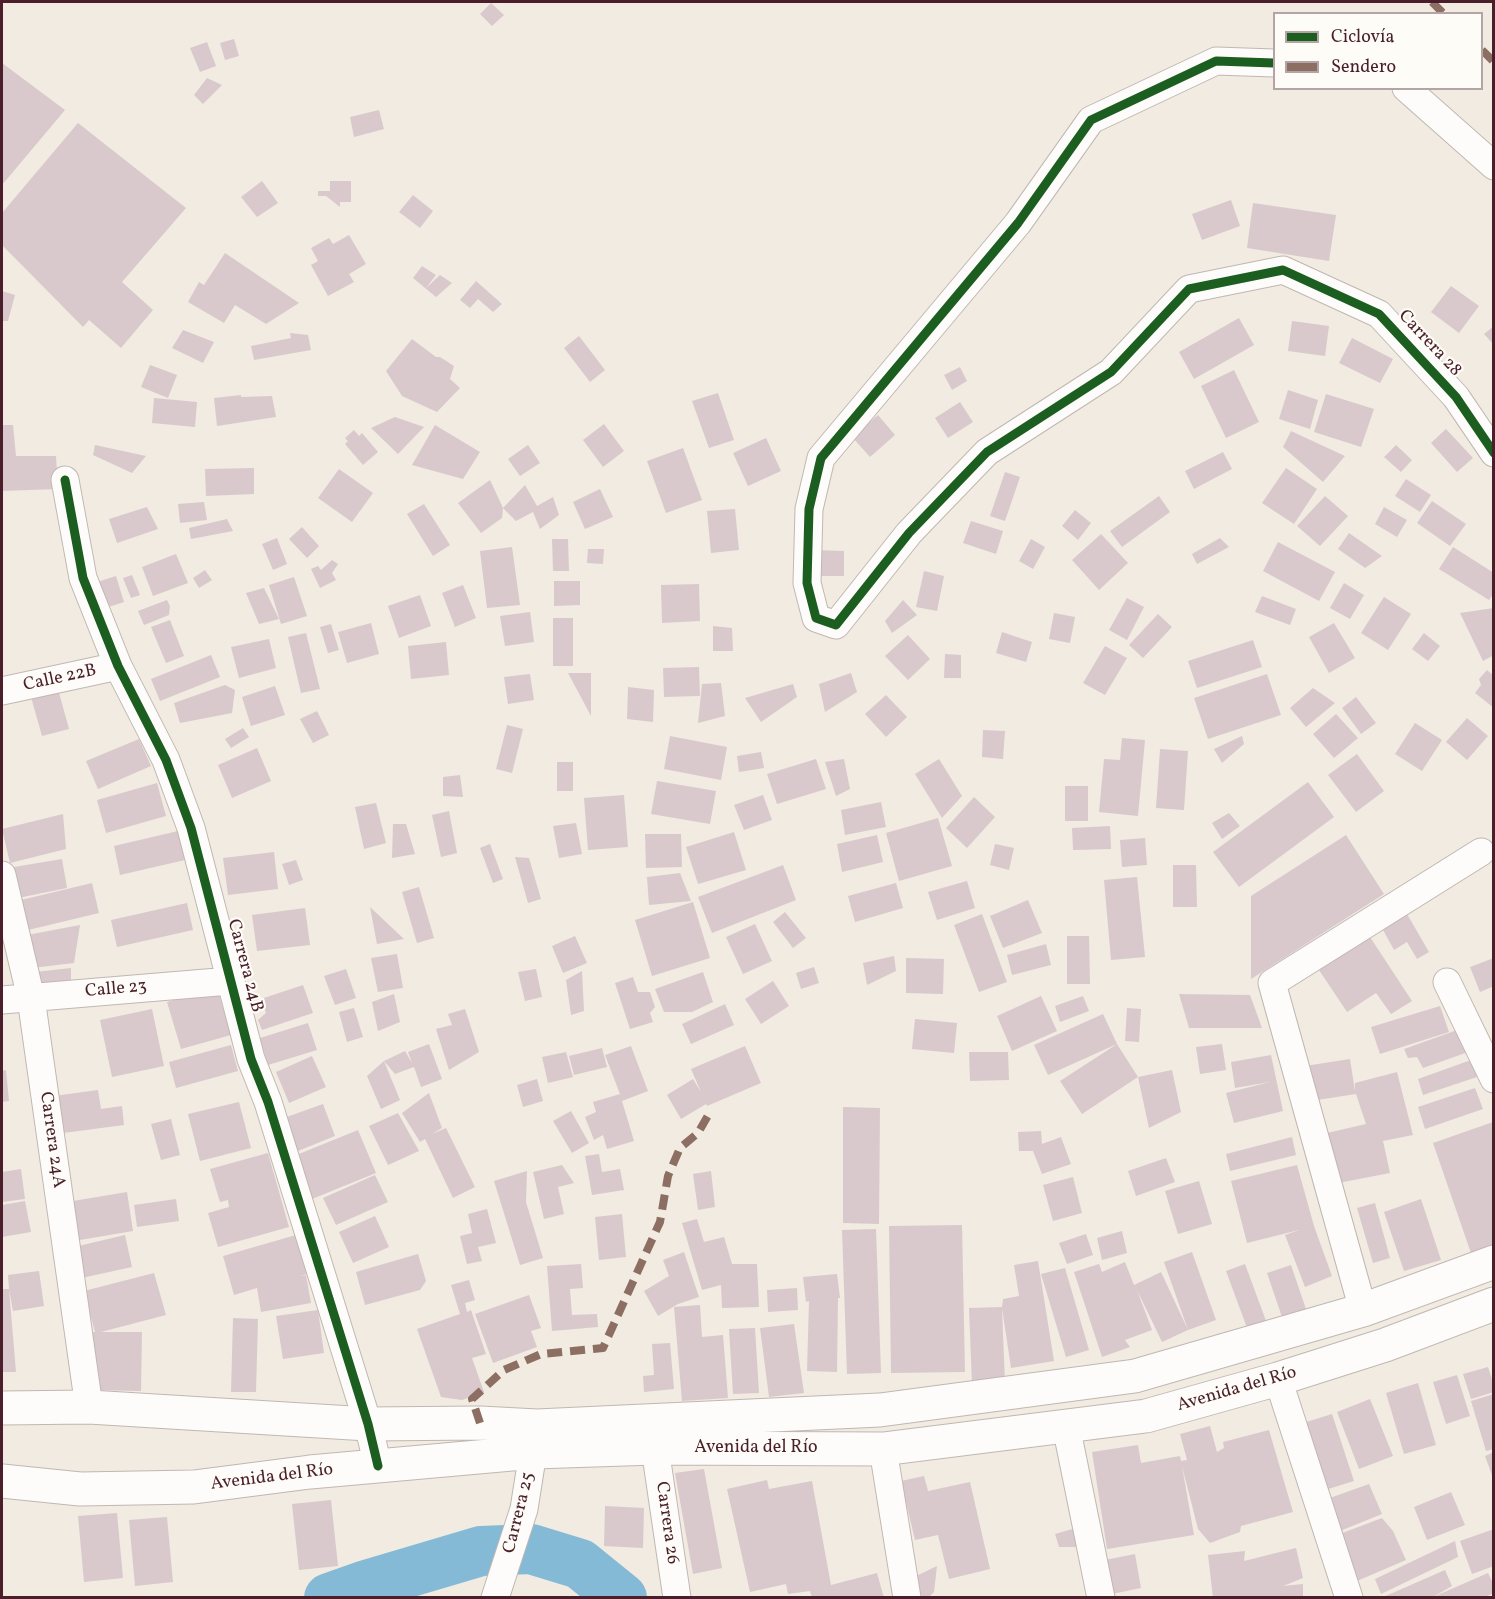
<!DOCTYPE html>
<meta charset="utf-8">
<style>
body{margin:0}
#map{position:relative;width:1495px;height:1599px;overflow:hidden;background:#f1ebe1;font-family:Vollkorn,serif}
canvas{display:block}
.frame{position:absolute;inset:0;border:3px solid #4a1f2b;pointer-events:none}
.legend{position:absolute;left:1273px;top:12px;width:210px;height:78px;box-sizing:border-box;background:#fdfcf7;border:2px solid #b5a4a5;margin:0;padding:8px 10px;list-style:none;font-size:18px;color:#4a1f2b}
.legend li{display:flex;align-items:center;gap:12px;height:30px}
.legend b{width:30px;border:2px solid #b5a4a5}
</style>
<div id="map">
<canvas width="1495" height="1599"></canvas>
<div class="frame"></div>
<ul class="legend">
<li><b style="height:8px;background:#1b5e20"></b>Ciclovía</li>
<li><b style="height:8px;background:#8d6e63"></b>Sendero</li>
</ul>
</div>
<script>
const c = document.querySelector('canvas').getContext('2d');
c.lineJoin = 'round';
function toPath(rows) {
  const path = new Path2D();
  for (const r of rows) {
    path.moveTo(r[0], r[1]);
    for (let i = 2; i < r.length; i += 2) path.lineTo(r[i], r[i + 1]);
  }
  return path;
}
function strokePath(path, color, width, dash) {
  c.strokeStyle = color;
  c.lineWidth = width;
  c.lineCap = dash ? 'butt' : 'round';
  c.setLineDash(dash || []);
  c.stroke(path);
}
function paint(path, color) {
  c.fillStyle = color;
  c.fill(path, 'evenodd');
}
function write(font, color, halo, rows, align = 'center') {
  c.font = font + ' Vollkorn,serif';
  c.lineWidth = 4.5;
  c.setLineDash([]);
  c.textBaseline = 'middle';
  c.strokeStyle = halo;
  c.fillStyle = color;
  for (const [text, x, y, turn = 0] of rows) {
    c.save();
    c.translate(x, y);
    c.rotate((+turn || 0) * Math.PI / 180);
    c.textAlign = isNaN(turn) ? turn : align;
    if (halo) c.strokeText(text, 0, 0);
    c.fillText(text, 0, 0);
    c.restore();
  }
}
strokePath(toPath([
 [329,1598,363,1586,481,1551,531,1549,580,1564,622,1598]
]), '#84bad5', 50);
paint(toPath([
 [491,3,504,15,492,26,480,14],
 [234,39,239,56,225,60,220,43],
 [207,42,216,66,200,72,190,48],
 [2,63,65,110,2,185],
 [207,78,222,85,203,104,194,95],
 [379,110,384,129,354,137,350,117],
 [78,123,186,208,122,282,153,310,121,348,89,320,83,327,2,245,2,213],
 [262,181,278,203,257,217,241,197],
 [330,181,351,181,351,202,340,202,340,207,326,196,318,196,318,191,330,191],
 [413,195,433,211,420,228,399,212],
 [1231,200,1240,226,1202,240,1192,214],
 [1253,203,1336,215,1329,261,1247,248],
 [349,235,366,264,349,274,354,282,328,296,311,265,318,261,311,248,329,238,333,244],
 [225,253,299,303,266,324,235,305,224,323,188,302,199,282,204,285],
 [422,266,436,275,426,288,440,275,452,283,436,297,413,278],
 [476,281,502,304,493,312,478,299,470,308,460,300],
 [1451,286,1479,306,1459,333,1431,312],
 [2,291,15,295,8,321,2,321],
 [1239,318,1254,345,1194,379,1179,352],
 [1292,321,1329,326,1325,356,1288,351],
 [1494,326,1494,345,1484,334],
 [183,330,214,342,203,363,172,348],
 [290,333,308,335,311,350,254,360,251,346,291,338],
 [579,336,605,370,590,382,564,348],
 [1352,338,1393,359,1380,383,1339,363],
 [412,339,436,357,440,357,454,366,450,379,460,388,437,412,402,396,386,371],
 [150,365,177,375,168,398,141,387],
 [960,367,967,381,952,390,944,375],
 [1234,370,1259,422,1226,438,1201,386],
 [1288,390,1318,400,1310,429,1279,419],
 [718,393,734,440,709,448,692,401],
 [1326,394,1374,409,1361,447,1314,432],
 [241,395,241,397,272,396,276,417,217,426,214,398],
 [154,398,197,402,195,427,152,423],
 [960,402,973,422,948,438,935,418],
 [878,415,895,435,870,457,852,437],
 [395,417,424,427,398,454,371,428],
 [604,424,624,451,603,467,583,440],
 [2,425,13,425,16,456,56,456,58,489,2,491],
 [435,425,480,452,463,479,412,465],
 [1446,429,1473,458,1457,472,1431,443],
 [354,430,359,436,362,433,378,452,363,465,345,444,348,441,345,438],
 [1291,431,1345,456,1323,482,1283,447],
 [766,438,781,471,748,486,733,453],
 [95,445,146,456,132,473,93,455],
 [528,445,540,463,520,476,508,459],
 [1396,445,1412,460,1401,472,1384,457],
 [683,448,702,500,666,513,647,461],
 [1223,452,1232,469,1194,489,1185,471],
 [254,468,254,494,206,496,205,469],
 [1286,468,1317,489,1294,524,1262,503],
 [339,469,373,493,352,522,318,498],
 [1005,472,1020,477,1005,521,990,516],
 [1406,479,1431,495,1420,512,1395,496],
 [490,480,503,508,502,518,481,533,458,503],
 [525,485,537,506,553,497,559,515,540,529,533,512,516,521,503,508],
 [600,489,613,517,585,529,573,502],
 [1159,496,1170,512,1122,547,1110,531],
 [1325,496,1348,516,1320,546,1297,526],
 [1432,501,1466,524,1450,546,1417,523],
 [204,502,207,520,180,523,178,504],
 [424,504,450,545,433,556,407,514],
 [147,507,158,529,117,543,109,519],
 [1384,507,1407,520,1397,537,1375,524],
 [735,509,739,550,711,553,707,511],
 [1075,510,1091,523,1078,540,1062,526],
 [227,519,233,531,191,539,189,528],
 [971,521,1003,531,996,554,963,543],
 [302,527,319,546,307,558,289,539],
 [1349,533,1382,556,1365,568,1338,549],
 [1101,534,1128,563,1099,590,1072,560],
 [277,538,287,564,273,570,262,544],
 [1220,538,1229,547,1197,564,1192,554],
 [552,539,568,539,569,571,553,571],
 [1031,539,1045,547,1033,569,1019,561],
 [1278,542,1335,572,1319,601,1263,571],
 [512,547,520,605,487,608,480,551],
 [1453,547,1494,573,1494,593,1489,600,1439,569],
 [588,549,604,549,603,564,587,563],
 [814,550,844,551,844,576,816,576],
 [176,554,188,583,153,596,142,567],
 [332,560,338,564,332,573,336,580,320,588,311,569,318,566,321,570],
 [205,570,212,580,199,588,193,578],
 [924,571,944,576,937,611,916,607],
 [132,575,140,595,131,598,123,578],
 [116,576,124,602,99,610,91,584],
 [294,577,307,616,281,624,269,585],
 [554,581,580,581,580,605,554,606],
 [1344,583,1364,595,1350,619,1330,608],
 [699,584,700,621,662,623,661,585],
 [463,585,476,618,455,627,442,593],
 [264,588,279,619,259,624,246,593],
 [420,595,431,626,399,638,388,606],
 [1262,596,1296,609,1290,625,1255,612],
 [1384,597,1411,614,1388,650,1361,633],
 [1127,598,1144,607,1127,640,1109,630],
 [167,600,170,606,169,615,144,625,138,611],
 [903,600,917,615,892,633,885,621],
 [1494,608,1494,655,1483,661,1460,613],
 [530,612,534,642,505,646,500,616],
 [1054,613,1075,617,1070,643,1049,639],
 [1158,614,1172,627,1143,658,1129,645],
 [553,618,573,618,573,666,553,666],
 [170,620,184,656,166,663,151,627],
 [371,623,379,654,347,663,338,632],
 [1334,623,1355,658,1329,673,1309,637],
 [331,624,339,650,328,653,320,627],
 [713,626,732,628,733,651,713,651],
 [1002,632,1032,642,1026,662,996,653],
 [306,633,320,689,301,693,288,637],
 [1424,633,1440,646,1428,661,1412,649],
 [908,635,930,659,908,680,885,656],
 [269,639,276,668,239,678,231,647],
 [1253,640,1262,667,1197,688,1188,661],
 [446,642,449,675,411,679,408,646],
 [1105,646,1127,658,1105,695,1083,683],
 [945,654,961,655,961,678,944,678],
 [211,655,220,677,160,701,151,679],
 [699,667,700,696,664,697,663,668],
 [1487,670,1494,676,1494,708,1475,693,1481,685,1479,679],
 [568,673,591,673,591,716],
 [851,673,857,692,825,712,819,684],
 [530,674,534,700,508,704,504,677],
 [1267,674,1281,715,1208,739,1194,698],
 [721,683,725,716,698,723,702,684],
 [793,684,797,697,761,722,745,698],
 [225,685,235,690,232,713,180,723,174,703],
 [275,686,285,715,251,726,242,697],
 [628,687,654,690,653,722,627,719],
 [1313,688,1335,703,1306,727,1290,708],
 [58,689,69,729,42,736,31,697],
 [886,695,907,717,886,737,865,714],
 [1356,697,1376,723,1361,734,1342,708],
 [317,711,329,735,313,743,300,719],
 [1336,714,1358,738,1334,758,1313,734],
 [1467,718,1488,736,1467,760,1446,742],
 [1415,723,1442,740,1422,771,1395,754],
 [507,725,523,729,512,773,496,769],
 [243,728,249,737,231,748,225,739],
 [983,730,1005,731,1003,759,982,757],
 [670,736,727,747,721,780,664,769],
 [1242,736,1244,744,1222,763,1214,749],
 [1122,738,1145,740,1138,816,1099,812,1104,759,1120,760],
 [139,739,151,766,98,789,86,761],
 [257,748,271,781,232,798,218,765],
 [1160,749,1188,751,1184,810,1156,808],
 [761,752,764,768,739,772,737,756],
 [1357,754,1384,791,1356,812,1328,775],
 [816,759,826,789,777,804,767,774],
 [844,759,850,789,836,796,825,762],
 [939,759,962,796,942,818,915,774],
 [557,762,573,762,573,791,557,791],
 [460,775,463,797,443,796,443,777],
 [657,781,716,791,710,824,651,814],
 [1308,782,1334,817,1239,887,1213,852],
 [157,783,166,816,106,833,97,800],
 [1065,786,1088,786,1088,821,1065,821],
 [624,795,628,847,588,850,584,798],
 [763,795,772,820,744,830,734,805],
 [974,797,995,817,967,848,946,828],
 [881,802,886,827,845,835,841,810],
 [376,803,386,843,364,849,355,807],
 [449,811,457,853,441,857,432,815],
 [1229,813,1240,826,1222,839,1212,823],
 [63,814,66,849,10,863,2,829],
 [938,818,952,866,899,881,886,833],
 [576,823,582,854,559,858,553,826],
 [393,824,406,824,415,854,392,858],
 [1110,826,1111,849,1073,850,1072,828],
 [178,831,185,860,120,875,114,846],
 [734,832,746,870,698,884,686,847],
 [645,834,681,834,682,867,646,868],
 [877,835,883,862,842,872,837,844],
 [1346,835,1384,894,1251,979,1251,896],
 [1145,838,1147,865,1122,867,1120,840],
 [490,844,503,879,493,883,480,848],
 [995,844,1014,848,1009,870,990,865],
 [274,852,278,889,228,895,223,858],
 [515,857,529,858,541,899,528,903],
 [62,859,67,888,18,898,8,868],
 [296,860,303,880,289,885,282,864],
 [783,865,796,900,712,933,698,897],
 [1173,865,1196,865,1197,907,1173,907],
 [680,873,691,901,649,905,647,877],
 [1137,877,1145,957,1111,960,1104,880],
 [967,881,975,908,937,920,928,892],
 [92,883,99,913,24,931,17,901],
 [896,883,903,908,855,922,848,896],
 [419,887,434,938,417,943,402,892],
 [1028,900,1042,933,1003,948,990,916],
 [693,902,710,958,652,976,635,920],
 [187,903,193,930,117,947,111,920],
 [370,907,404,939,377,944],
 [305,908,310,945,257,951,252,915],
 [785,912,806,938,793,948,773,922],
 [982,914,1007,982,979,992,954,925],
 [1407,914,1429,952,1417,959,1407,942,1394,950,1382,928],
 [755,924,772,961,743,974,726,937],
 [80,925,74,963,32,968,27,935],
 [575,936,587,963,563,973,552,946],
 [1067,936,1089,936,1090,984,1067,984],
 [1370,937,1412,1001,1391,1014,1376,993,1347,1012,1319,970],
 [1046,944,1051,965,1012,975,1007,955],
 [397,954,403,988,378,992,371,958],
 [894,956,896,971,867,985,863,963],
 [906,958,944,959,943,994,906,993],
 [1494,958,1494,986,1480,992,1470,967],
 [814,967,819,983,801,989,796,973],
 [71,968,71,986,38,987,35,972],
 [346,969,356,998,335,1005,324,976],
 [536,969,542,997,525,1001,518,972],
 [582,971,584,1011,571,1015,566,980],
 [703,972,713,1002,692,1012,664,1012,655,989],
 [633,977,638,992,650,992,655,1007,650,1013,653,1022,630,1029,615,983],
 [773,981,789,1006,761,1024,745,999],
 [303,985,313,1013,262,1030,258,1020,266,1013,261,999],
 [217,988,231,1035,181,1049,167,1002],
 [394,994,400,1022,378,1031,372,1002],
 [1179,994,1250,995,1262,1028,1189,1028],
 [1041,996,1057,1031,1012,1051,997,1016],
 [1083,996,1089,1011,1060,1022,1055,1006],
 [725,1004,734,1025,691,1044,682,1024],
 [1440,1006,1449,1032,1380,1054,1371,1027],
 [354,1008,363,1037,347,1042,339,1012],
 [1127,1008,1141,1009,1139,1042,1125,1041],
 [152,1009,164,1066,112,1077,100,1020],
 [465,1009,479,1052,449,1070,436,1029,452,1025,448,1014],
 [1103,1014,1117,1044,1138,1077,1082,1114,1060,1081,1117,1044,1048,1075,1034,1045],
 [915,1019,957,1023,954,1053,912,1049],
 [308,1023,317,1050,268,1065,260,1038],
 [1460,1029,1471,1051,1423,1068,1417,1057,1408,1058,1404,1049],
 [429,1044,442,1079,421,1087,414,1067,395,1074,384,1061,405,1051,412,1063,408,1052],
 [1222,1044,1226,1070,1200,1074,1196,1047],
 [231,1045,238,1071,176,1088,169,1062],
 [631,1046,648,1091,622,1101,634,1141,607,1149,603,1135,594,1140,585,1117,596,1112,593,1102,620,1094,605,1055],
 [745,1046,761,1083,707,1106,706,1104,681,1119,667,1095,693,1079,701,1092,691,1069],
 [602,1048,607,1067,574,1075,569,1056],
 [566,1052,573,1077,548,1083,542,1057],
 [969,1052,1008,1052,1009,1080,970,1081],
 [1271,1055,1283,1111,1234,1123,1226,1093,1270,1082,1235,1088,1231,1062],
 [312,1056,326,1087,289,1103,276,1072],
 [1350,1059,1355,1091,1355,1083,1397,1072,1413,1135,1383,1141,1390,1173,1333,1184,1327,1133,1366,1124,1356,1094,1311,1101,1305,1066],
 [1471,1060,1477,1077,1423,1095,1418,1079],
 [384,1061,400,1100,381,1109,367,1076],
 [6,1070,9,1101,2,1102,2,1071],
 [1172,1070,1181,1112,1149,1128,1138,1077],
 [537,1079,543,1101,523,1107,517,1085],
 [1475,1088,1483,1109,1425,1129,1418,1107],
 [98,1090,101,1109,122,1106,124,1125,56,1134,54,1096],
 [429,1093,442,1128,432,1134,446,1128,475,1187,453,1198,425,1139,420,1142,402,1113],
 [239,1102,251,1148,200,1161,188,1114],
 [323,1104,335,1136,298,1151,284,1118],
 [843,1107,880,1108,879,1224,843,1223],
 [571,1111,589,1143,572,1153,553,1121],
 [398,1113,419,1151,388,1165,369,1126],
 [171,1119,180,1155,161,1160,151,1124],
 [1493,1122,1494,1249,1472,1256,1433,1143],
 [358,1130,376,1173,312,1199,294,1156],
 [1041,1131,1042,1144,1061,1137,1071,1164,1042,1174,1033,1151,1019,1151,1018,1132],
 [1292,1137,1296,1155,1230,1171,1226,1154],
 [268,1153,289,1227,218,1247,208,1213,229,1207,228,1200,220,1202,210,1169],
 [599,1154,602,1172,620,1169,624,1190,592,1195,585,1156],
 [1166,1158,1175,1182,1136,1196,1128,1171],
 [562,1165,574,1183,558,1187,564,1214,544,1219,533,1172],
 [1297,1165,1314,1226,1332,1276,1305,1287,1285,1235,1299,1230,1247,1243,1231,1181],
 [21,1169,25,1199,2,1202,2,1172],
 [527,1171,526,1202,543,1258,520,1265,494,1181],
 [711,1171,715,1207,698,1210,693,1174],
 [375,1175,388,1202,336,1225,323,1198],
 [1073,1177,1082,1213,1053,1221,1043,1185],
 [1199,1181,1212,1224,1178,1234,1165,1191],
 [127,1192,133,1231,74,1241,67,1202],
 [176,1199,179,1221,137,1227,134,1205],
 [1421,1199,1441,1260,1404,1271,1384,1212],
 [25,1201,31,1232,2,1237,2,1205],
 [1375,1203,1390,1258,1373,1263,1357,1208],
 [487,1209,496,1243,478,1247,482,1261,467,1264,460,1236,472,1233,468,1214],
 [622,1214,626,1257,599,1260,595,1217],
 [375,1216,389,1247,353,1263,339,1232],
 [697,1219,704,1242,724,1237,732,1264,757,1264,759,1307,722,1308,721,1285,702,1290,682,1223],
 [962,1225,965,1372,891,1373,889,1226],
 [876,1229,881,1373,847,1374,842,1230],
 [1122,1231,1127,1253,1102,1260,1097,1238],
 [1086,1234,1093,1255,1067,1264,1059,1243],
 [125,1235,132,1267,77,1279,70,1248],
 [296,1235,307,1274,300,1276,306,1275,311,1303,261,1312,257,1288,234,1295,223,1256],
 [684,1252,699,1297,678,1304,658,1316,644,1291,669,1276,663,1260],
 [1192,1252,1216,1320,1188,1330,1164,1262],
 [418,1254,426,1281,420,1290,365,1305,356,1272],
 [1038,1261,1054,1361,1011,1368,1002,1308,1005,1384,972,1385,969,1308,1002,1307,1003,1299,1019,1296,1014,1265],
 [1125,1262,1134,1285,1161,1272,1188,1330,1162,1342,1137,1290,1152,1330,1125,1340,1130,1347,1102,1357,1074,1272,1099,1264,1102,1272],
 [581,1264,583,1288,570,1289,572,1315,597,1314,598,1327,552,1331,547,1266],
 [1245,1264,1269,1329,1250,1336,1226,1271],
 [1291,1265,1308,1315,1284,1323,1267,1273],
 [1065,1268,1089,1350,1066,1357,1041,1274],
 [39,1271,44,1306,13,1311,9,1289,8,1275],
 [154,1273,166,1315,101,1332,142,1332,141,1391,91,1390,93,1332,95,1332,84,1291],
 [837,1274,840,1298,838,1298,837,1372,807,1371,809,1301,806,1302,803,1277],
 [469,1280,475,1300,465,1303,467,1312,471,1310,486,1354,472,1358,484,1392,462,1400,441,1397,417,1329,460,1314,451,1285],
 [797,1288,798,1310,768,1312,767,1290],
 [2,1289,9,1289,16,1372,2,1372],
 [529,1295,541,1328,531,1331,537,1347,493,1363,475,1314],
 [700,1305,702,1337,723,1335,728,1398,682,1401,674,1307],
 [318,1310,324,1353,283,1359,276,1316],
 [233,1318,258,1319,256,1392,231,1392],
 [794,1324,804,1393,769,1397,760,1328],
 [755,1328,759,1393,733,1394,729,1329],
 [670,1343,674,1389,644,1392,643,1376,654,1375,652,1344],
 [1488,1367,1494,1385,1494,1392,1471,1399,1463,1374],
 [1457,1375,1470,1416,1446,1424,1433,1382],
 [1418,1383,1436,1445,1404,1454,1386,1393],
 [1494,1394,1494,1449,1486,1451,1471,1401],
 [1370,1399,1393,1456,1359,1469,1337,1412],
 [1332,1414,1354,1481,1322,1491,1300,1424],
 [1210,1426,1217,1452,1224,1448,1223,1442,1269,1430,1293,1512,1241,1526,1240,1532,1210,1543,1198,1529,1182,1466,1194,1535,1107,1549,1092,1452,1138,1445,1141,1463,1180,1456,1181,1461,1187,1460,1180,1434],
 [1494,1452,1494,1478,1493,1478,1485,1456],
 [704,1469,722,1568,693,1574,675,1473],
 [924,1476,928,1491,970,1482,990,1569,949,1579,938,1535,915,1540,901,1481],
 [767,1480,769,1489,812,1481,831,1585,877,1573,884,1598,812,1598,810,1591,788,1594,786,1584,750,1592,727,1489],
 [1369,1484,1382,1514,1340,1531,1327,1499],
 [1451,1492,1465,1525,1427,1540,1414,1507],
 [331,1500,338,1566,299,1570,292,1504],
 [605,1506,644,1508,643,1548,604,1546],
 [117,1513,123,1578,84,1582,78,1516],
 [167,1517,173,1582,135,1586,129,1520],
 [1382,1518,1393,1531,1406,1560,1357,1581,1337,1535],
 [1076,1528,1081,1547,1059,1547,1055,1534],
 [1494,1529,1494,1566,1472,1574,1460,1541],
 [1455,1541,1458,1557,1381,1594,1375,1579],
 [1296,1548,1303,1578,1283,1586,1303,1584,1303,1598,1213,1598,1208,1555,1245,1551,1244,1561],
 [1135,1554,1141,1588,1112,1594,1105,1560],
 [937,1566,934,1592,928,1598,914,1598,910,1579],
 [1445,1570,1452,1586,1433,1597,1488,1573,1494,1585,1494,1593,1483,1598,1381,1598]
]), '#d9c9cd');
const street = toPath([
 [1274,63,1216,61,1091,120,1018,223,821,458,809,509,807,583,816,618,836,625,909,533,987,452,1111,372,1189,289,1283,270,1379,314,1456,397,1494,453],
 [1406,88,1494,166],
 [65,480,83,578,118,666,166,760,191,828,251,1059,268,1102,368,1424,378,1466],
 [2,691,118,666],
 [2,875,31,998,89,1407],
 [1447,982,1494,1079],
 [2,1000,230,981],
 [1363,1310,1272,983,1481,852],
 [1278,1379,1349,1598],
 [1066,1426,1101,1598],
 [655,1448,677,1598],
 [883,1449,907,1598],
 [495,1598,524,1509,536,1433]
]);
const secondary = toPath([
 [2,1408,89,1407,368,1424,480,1423,537,1426,880,1410,1135,1376,1363,1310,1494,1262],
 [2,1481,80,1489,194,1487,310,1472,534,1452,655,1448,883,1449,1146,1416,1278,1379,1385,1345,1494,1304]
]);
strokePath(street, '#c0b7b2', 29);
strokePath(secondary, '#c0b7b2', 35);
strokePath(street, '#fdfcfa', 27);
strokePath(secondary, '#fdfcfa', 33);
strokePath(toPath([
 [1432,2,1444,14],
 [1482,50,1494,62],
 [480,1423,472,1399,504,1370,541,1354,603,1348,660,1222,668,1176,680,1148,698,1133,710,1112]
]), '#8d6e63', 8, [15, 8]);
strokePath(toPath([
 [1274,63,1216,61,1091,120,1018,223,821,458,809,509,807,583,816,618,836,625,909,533,987,452,1111,372,1189,289,1283,270,1379,314,1456,397,1494,453],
 [65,480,83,578,118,666,166,760,191,828,251,1059,268,1102,368,1424,378,1466]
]), '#1b5e20', 9);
write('18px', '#4a1f2b', '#fdfcf7', [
 ["Carrera 28",1429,344,47],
 ["Calle 22B",60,679,-12],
 ["Carrera 24B",244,966,75],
 ["Calle 23",116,990,-5],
 ["Carrera 24A",51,1140,82],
 ["Avenida del Río",1237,1390,-16],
 ["Avenida del Río",756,1449],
 ["Avenida del Río",272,1478,-7],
 ["Carrera 25",520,1513,-76],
 ["Carrera 26",666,1523,82]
]);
</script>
